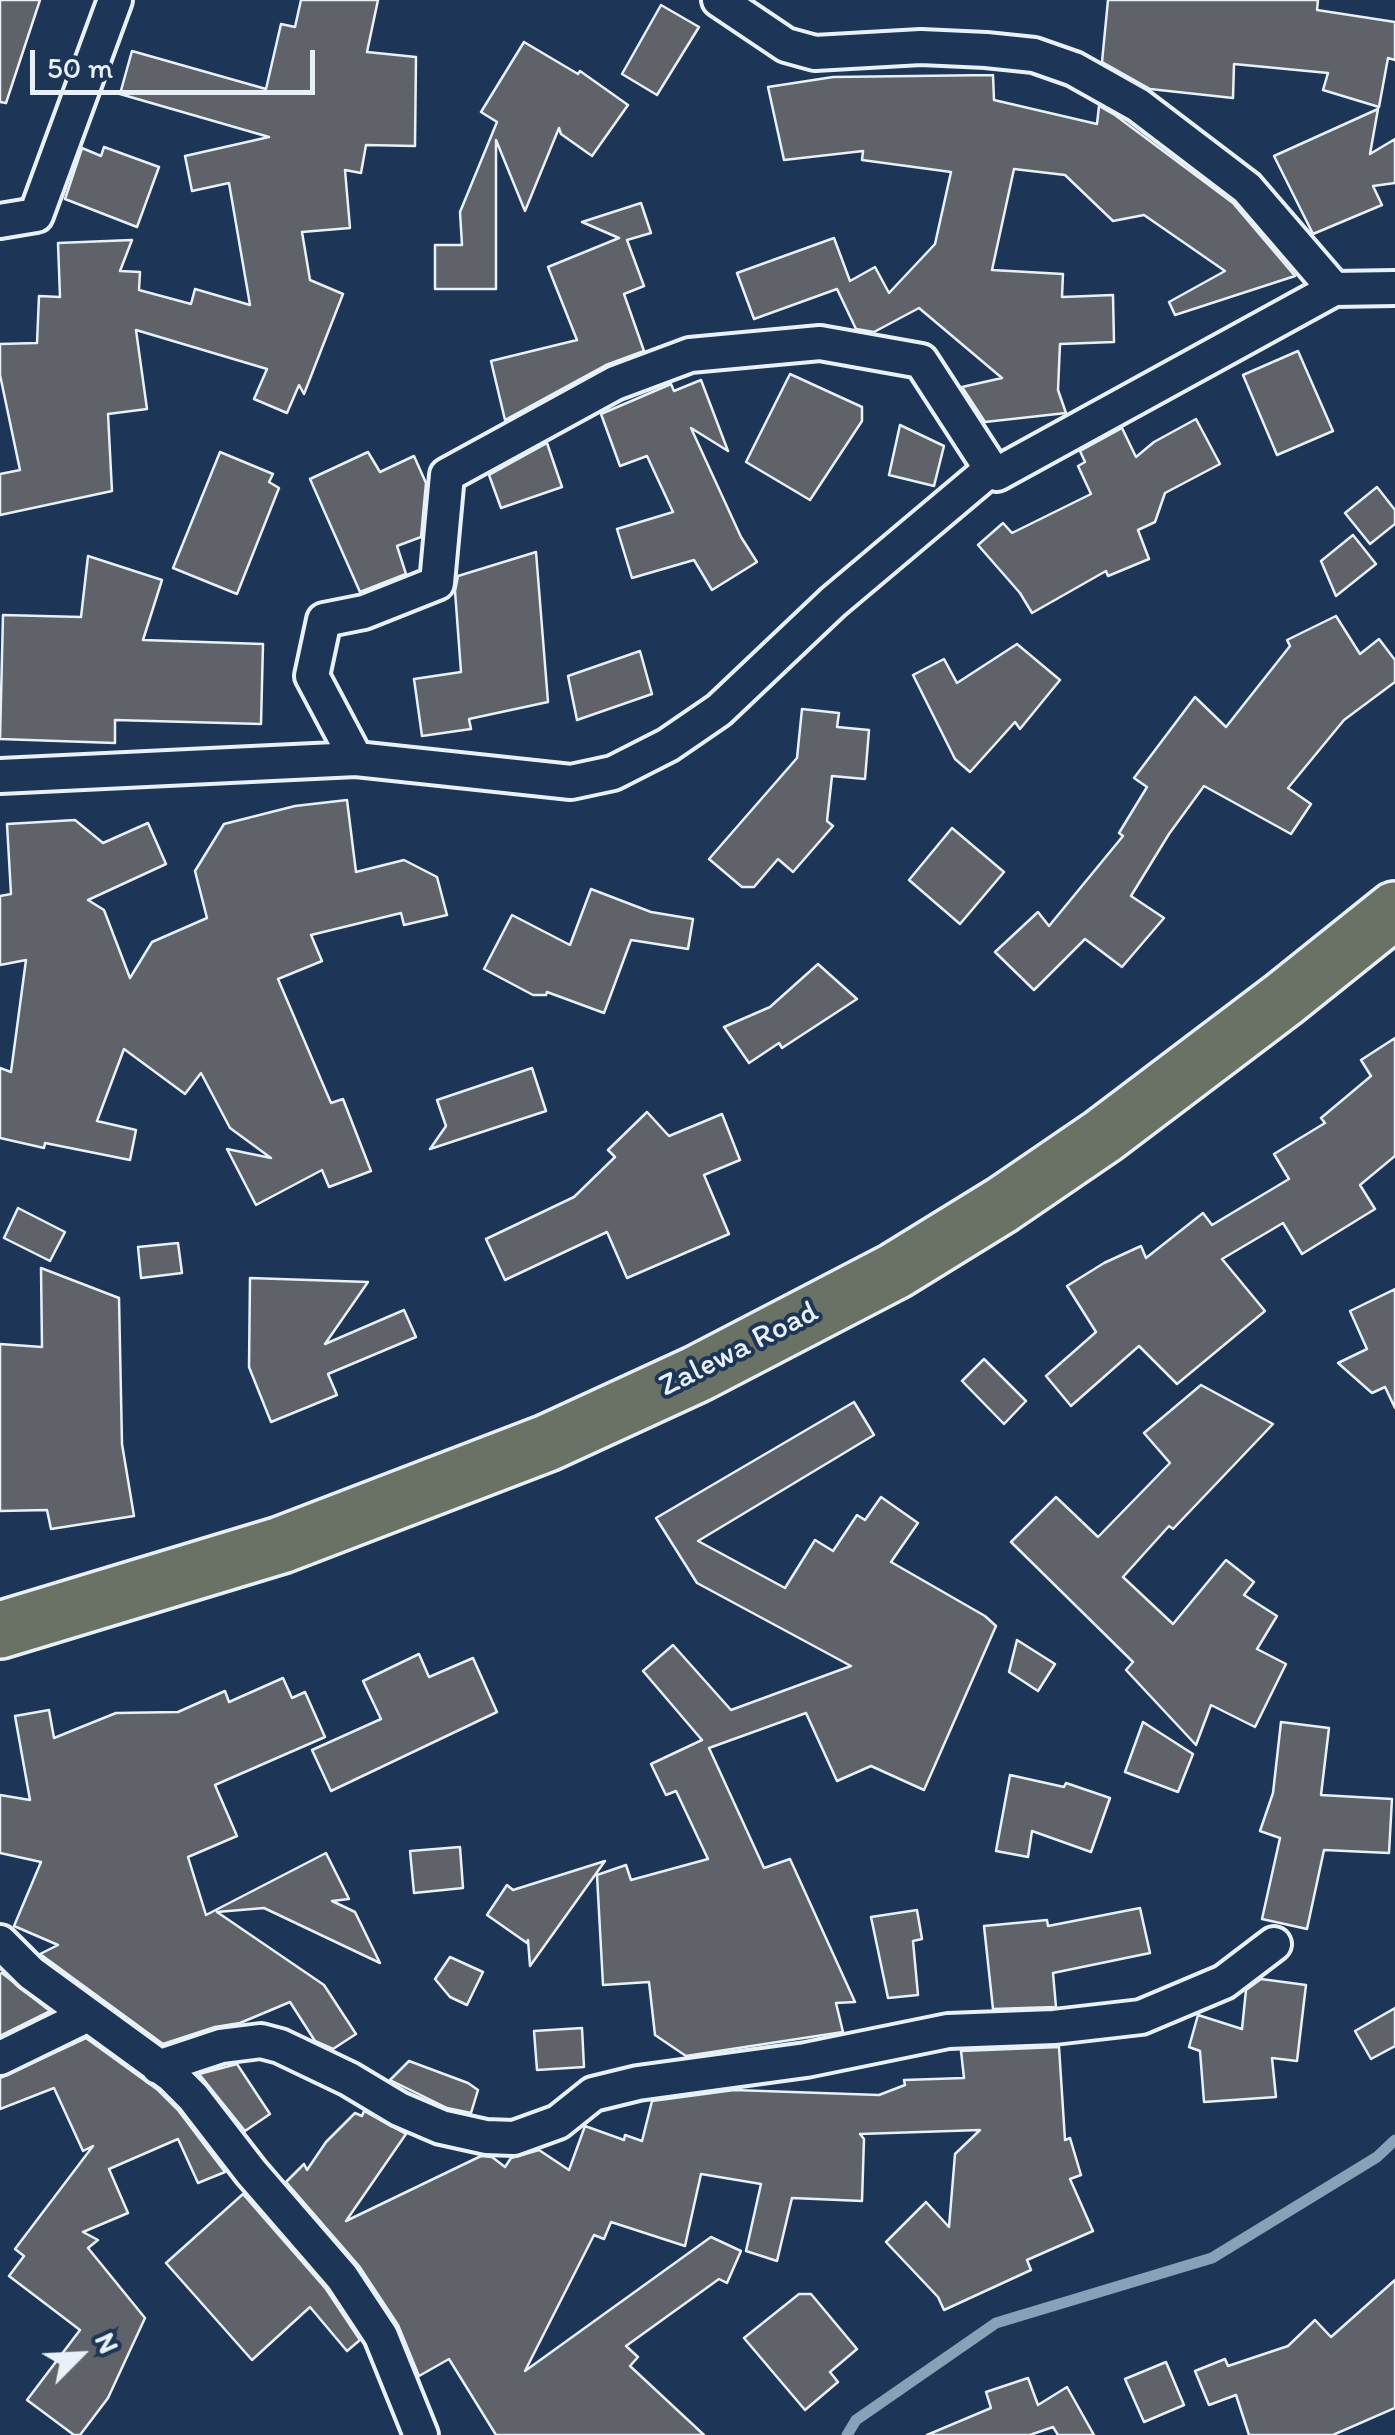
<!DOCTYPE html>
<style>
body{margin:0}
#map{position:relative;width:1395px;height:2435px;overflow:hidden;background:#1d3557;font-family:Itim,sans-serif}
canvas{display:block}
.north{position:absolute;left:30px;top:2305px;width:100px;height:100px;-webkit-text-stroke:8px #1d3557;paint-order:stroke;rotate:66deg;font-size:28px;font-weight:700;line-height:40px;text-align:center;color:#e8f1f8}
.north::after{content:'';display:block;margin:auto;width:35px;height:45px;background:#e8f1f8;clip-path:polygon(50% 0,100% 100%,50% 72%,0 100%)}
.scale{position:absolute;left:30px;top:50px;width:285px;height:45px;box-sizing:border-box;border:5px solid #e8f1f8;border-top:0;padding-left:12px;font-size:30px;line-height:35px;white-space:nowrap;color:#e8f1f8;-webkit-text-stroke:8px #1d3557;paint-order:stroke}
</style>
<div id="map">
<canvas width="1395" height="2435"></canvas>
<div class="north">N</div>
<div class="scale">50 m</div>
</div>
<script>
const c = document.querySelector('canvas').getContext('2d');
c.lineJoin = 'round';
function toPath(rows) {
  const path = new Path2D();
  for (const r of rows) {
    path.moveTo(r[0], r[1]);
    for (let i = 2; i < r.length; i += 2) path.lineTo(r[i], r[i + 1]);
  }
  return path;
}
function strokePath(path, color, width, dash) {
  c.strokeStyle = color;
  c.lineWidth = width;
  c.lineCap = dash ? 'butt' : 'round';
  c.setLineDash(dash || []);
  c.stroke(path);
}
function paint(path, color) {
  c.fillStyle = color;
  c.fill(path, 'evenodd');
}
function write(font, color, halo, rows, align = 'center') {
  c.font = font + ' Itim,sans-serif';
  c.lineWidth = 8;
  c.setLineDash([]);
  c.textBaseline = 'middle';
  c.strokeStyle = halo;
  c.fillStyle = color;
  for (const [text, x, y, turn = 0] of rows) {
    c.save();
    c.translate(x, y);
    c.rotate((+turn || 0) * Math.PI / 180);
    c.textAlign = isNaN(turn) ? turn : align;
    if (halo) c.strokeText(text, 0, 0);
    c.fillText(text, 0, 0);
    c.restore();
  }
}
strokePath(toPath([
 [847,2435,856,2420,996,2323,1212,2258,1377,2157,1395,2140]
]), '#87a2b8', 11);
const building = toPath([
 [0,0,40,0,6,103,0,102,0,0],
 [301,0,378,0,367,52,416,57,415,146,366,145,361,173,345,170,350,228,302,232,310,280,343,294,304,394,299,385,287,413,254,399,267,369,136,330,147,409,108,414,112,491,0,515,0,474,20,470,0,375,0,344,37,343,39,296,60,297,58,243,132,240,120,271,140,272,139,290,191,304,195,289,250,305,229,183,192,191,185,156,269,137,120,94,132,51,266,89,281,24,295,27,301,0],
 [1108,0,1318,0,1317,10,1395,22,1395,60,1388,58,1379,107,1323,90,1328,73,1234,64,1233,98,1150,89,1102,62,1108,0],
 [661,5,699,27,657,95,622,74,661,5],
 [524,42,578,74,580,71,628,105,592,156,561,134,559,128,525,211,496,140,496,289,435,289,435,245,462,245,460,212,497,122,481,112,524,42],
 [993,75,994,100,1097,124,1099,106,1115,115,1233,203,1295,276,1175,315,1169,302,1225,271,1144,215,1113,221,1065,175,1014,169,992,270,1063,274,1062,297,1113,295,1114,342,1060,344,1058,390,1066,413,985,422,962,387,1002,378,919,308,874,332,856,329,837,289,754,319,737,273,834,238,850,281,875,267,889,293,935,244,951,172,862,160,863,151,784,160,768,87,833,77,993,75],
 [1378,109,1370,154,1395,139,1395,183,1373,186,1382,205,1313,234,1274,156,1378,109],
 [104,147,159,167,137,227,65,199,82,148,101,156,104,147],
 [641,203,651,233,627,240,644,286,624,294,644,351,606,365,505,420,491,361,577,340,548,267,619,238,582,222,641,203],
 [1298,351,1333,431,1277,455,1243,375,1298,351],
 [790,374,862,407,862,421,810,500,746,462,790,374],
 [701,380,728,451,691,428,741,537,757,562,712,590,694,560,632,578,617,529,673,512,647,456,620,466,601,414,671,384,674,391,701,380],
 [1196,419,1220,464,1165,493,1155,522,1138,530,1149,559,1108,576,1106,571,1032,613,1020,593,978,545,1003,523,1012,533,1091,494,1078,466,1085,462,1080,451,1122,428,1136,457,1154,442,1196,419],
 [900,425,944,446,934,486,889,475,900,425],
 [547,443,562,487,501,508,489,475,547,443],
 [220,452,273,474,269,482,279,488,237,594,173,568,220,452],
 [368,452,380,472,414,456,426,483,421,537,397,546,406,574,360,592,310,479,368,452],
 [1377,487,1395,510,1395,524,1370,544,1345,513,1377,487],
 [1353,535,1376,564,1336,596,1321,561,1353,535],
 [536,552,548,702,469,719,471,729,422,736,414,679,461,672,455,591,458,576,536,552],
 [88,556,162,580,143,640,263,644,261,724,115,720,115,743,0,739,3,615,81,617,88,556],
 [1336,616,1360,654,1379,639,1395,660,1395,682,1344,720,1288,788,1311,804,1291,834,1204,786,1169,834,1131,896,1164,918,1122,967,1085,939,1034,990,995,952,1038,912,1049,926,1123,836,1119,833,1147,787,1134,778,1195,697,1226,727,1290,646,1287,640,1336,616],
 [1017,644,1060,680,1020,729,1015,722,970,772,955,759,913,675,944,659,957,683,1017,644],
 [640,651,652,694,577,720,568,676,640,651],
 [802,709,839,713,837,727,869,730,865,779,832,776,827,821,833,826,793,872,778,859,754,887,742,887,709,859,797,758,802,709],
 [347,800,356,872,404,860,437,877,447,915,404,925,401,913,311,935,322,961,278,979,331,1103,343,1099,371,1171,329,1187,322,1170,256,1205,227,1149,271,1158,230,1128,201,1073,185,1094,124,1049,97,1121,136,1130,130,1160,45,1143,44,1148,0,1138,0,1068,11,1072,26,960,0,965,0,896,11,894,7,824,75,820,103,843,148,823,166,864,88,900,104,910,130,978,152,942,207,918,195,871,224,824,295,806,347,800],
 [952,828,1004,872,960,924,909,880,952,828],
 [591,889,651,912,693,919,688,949,631,940,604,1013,547,992,546,995,533,995,484,969,512,915,570,945,591,889],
 [818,964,857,999,782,1048,779,1043,749,1063,724,1027,770,1007,818,964],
 [1395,1038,1395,1156,1360,1185,1375,1209,1302,1254,1283,1223,1222,1259,1265,1311,1177,1384,1139,1346,1071,1406,1046,1376,1096,1332,1067,1286,1104,1263,1141,1246,1146,1258,1203,1213,1212,1225,1289,1179,1274,1154,1325,1123,1321,1118,1371,1076,1361,1060,1395,1038],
 [532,1068,546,1111,430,1149,446,1126,437,1100,532,1068],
 [647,1112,669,1136,722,1114,740,1160,704,1175,729,1234,627,1278,607,1232,505,1280,486,1239,574,1197,615,1157,608,1150,647,1112],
 [18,1208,65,1232,50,1261,4,1238,18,1208],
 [178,1243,182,1273,141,1278,138,1247,178,1243],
 [41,1268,119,1298,122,1444,134,1516,51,1529,47,1510,0,1511,0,1344,42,1347,41,1268],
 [250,1278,368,1282,325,1344,404,1310,416,1337,328,1374,337,1395,271,1422,249,1367,250,1278],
 [1395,1289,1395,1408,1385,1387,1372,1393,1338,1363,1367,1349,1350,1311,1395,1289],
 [984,1359,1026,1401,1004,1424,962,1381,984,1359],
 [1201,1385,1273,1424,1173,1529,1169,1526,1123,1577,1173,1624,1226,1560,1254,1582,1244,1595,1277,1616,1257,1649,1286,1664,1255,1727,1211,1705,1196,1745,1126,1670,1133,1662,1011,1542,1056,1497,1098,1537,1170,1463,1144,1433,1201,1385],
 [854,1402,874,1435,698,1541,785,1588,815,1540,833,1551,857,1515,865,1520,881,1497,918,1523,891,1562,985,1616,996,1626,924,1790,871,1766,837,1781,806,1713,709,1748,764,1868,790,1859,855,2002,836,2003,843,2032,686,2056,655,2035,649,1982,603,1985,597,1875,626,1865,631,1880,708,1859,676,1791,666,1795,651,1764,702,1740,643,1671,673,1645,731,1710,851,1666,697,1583,656,1518,854,1402],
 [1017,1640,1055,1664,1038,1691,1009,1672,1017,1640],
 [419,1654,429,1677,473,1658,497,1712,331,1791,312,1750,381,1719,363,1681,419,1654],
 [283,1678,292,1698,305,1692,325,1737,215,1785,237,1836,188,1857,206,1915,326,1853,349,1899,332,1901,355,1912,380,1963,264,1908,217,1912,324,1985,356,2034,333,2049,315,2041,290,2002,240,2023,215,2027,163,2044,40,1954,58,1945,14,1926,41,1862,0,1853,0,1795,30,1800,15,1716,49,1710,54,1738,116,1713,178,1712,225,1691,229,1702,283,1678],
 [1143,1722,1193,1754,1178,1792,1125,1772,1143,1722],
 [1281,1722,1329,1728,1321,1795,1392,1799,1389,1853,1324,1850,1307,1929,1262,1919,1280,1838,1260,1831,1273,1793,1281,1722],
 [1010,1775,1064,1787,1066,1783,1110,1798,1091,1852,1032,1831,1028,1857,996,1851,1010,1775],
 [460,1847,463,1888,414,1893,410,1851,460,1847],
 [605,1861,530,1966,528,1940,527,1943,487,1915,507,1885,513,1890,605,1861],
 [1140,1908,1150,1953,1053,1973,1056,2007,993,2009,984,1926,1047,1920,1048,1926,1140,1908],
 [917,1910,922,1939,913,1941,918,1995,888,1998,871,1917,917,1910],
 [450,1957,483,1972,467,2005,450,1997,435,1979,450,1957],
 [2,1973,50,2011,0,2036,0,1974,2,1973],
 [1261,1979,1306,1985,1297,2061,1272,2058,1276,2097,1204,2102,1200,2051,1189,2047,1198,2015,1242,2029,1246,1990,1261,1979],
 [1395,2008,1395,2046,1371,2059,1355,2031,1395,2008],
 [582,2028,584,2067,537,2070,534,2031,582,2028],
 [86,2038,158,2090,178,2110,225,2172,198,2183,178,2139,109,2169,128,2213,83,2232,98,2240,88,2248,145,2318,108,2398,80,2435,74,2435,27,2400,80,2330,9,2276,24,2256,15,2249,93,2146,83,2151,54,2088,0,2109,0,2078,86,2038],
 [1059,2047,1065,2140,1070,2138,1081,2175,1070,2179,1093,2231,1027,2260,1031,2270,944,2310,938,2297,886,2242,926,2202,949,2227,955,2154,980,2130,860,2134,864,2139,862,2201,792,2198,777,2261,746,2251,761,2184,701,2174,685,2246,611,2222,604,2239,594,2235,525,2371,711,2237,741,2251,727,2283,719,2279,626,2346,638,2357,630,2366,704,2435,496,2435,449,2359,419,2376,398,2325,359,2266,286,2182,304,2164,307,2170,326,2142,355,2113,362,2116,364,2111,406,2134,346,2221,481,2156,492,2157,505,2167,511,2158,539,2150,569,2170,585,2126,624,2140,625,2135,642,2141,652,2101,734,2090,879,2095,905,2085,904,2080,964,2078,961,2051,1059,2047],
 [409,2061,468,2083,478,2090,471,2113,447,2108,390,2080,409,2061],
 [237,2064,270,2114,245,2131,199,2074,237,2064],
 [243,2194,326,2289,360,2340,347,2351,310,2307,252,2360,166,2263,243,2194],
 [1395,2280,1395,2408,1333,2435,1249,2435,1236,2395,1209,2405,1195,2371,1225,2359,1228,2366,1288,2346,1315,2320,1331,2337,1395,2280],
 [799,2294,811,2294,857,2349,830,2372,838,2382,805,2410,744,2338,799,2294],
 [1166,2362,1184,2405,1144,2422,1125,2379,1166,2362],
 [1028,2378,1038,2405,1067,2387,1094,2435,1058,2435,1053,2427,1030,2435,927,2435,991,2408,986,2392,1028,2378]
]);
paint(building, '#5f6269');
strokePath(building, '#e8f1f8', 2.5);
const street = toPath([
 [719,0,786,45,815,53,921,47,986,50,1034,55,1074,69,1138,105,1247,188,1334,289],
 [0,221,36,215,115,0],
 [356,759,312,676,324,620,364,612,437,583,447,475,615,383,690,355,820,343,921,361,991,469],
 [0,776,356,759,571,782,613,773,668,745,719,710,833,602,991,469,997,474,1334,289,1395,288],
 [0,1942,31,1973,171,2075,193,2097,251,2172,342,2277,381,2336,421,2435],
 [0,2058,88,2015],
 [158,2067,221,2046,261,2041,280,2046,349,2079,399,2109,441,2127,486,2137,514,2138,558,2122,593,2094,638,2083,806,2060,948,2031,1054,2027,1141,2017,1224,1982,1274,1944]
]);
const highway = toPath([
 [0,1630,281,1545,547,1443,697,1374,895,1271,1002,1205,1103,1136,1284,999,1395,910]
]);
strokePath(street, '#e8f1f8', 40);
strokePath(highway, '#e8f1f8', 62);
strokePath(street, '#1d3557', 32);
strokePath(highway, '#6a7165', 55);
write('32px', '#e8f1f8', '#1d3557', [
 ["Zalewa Road",739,1350,-27]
]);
</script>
